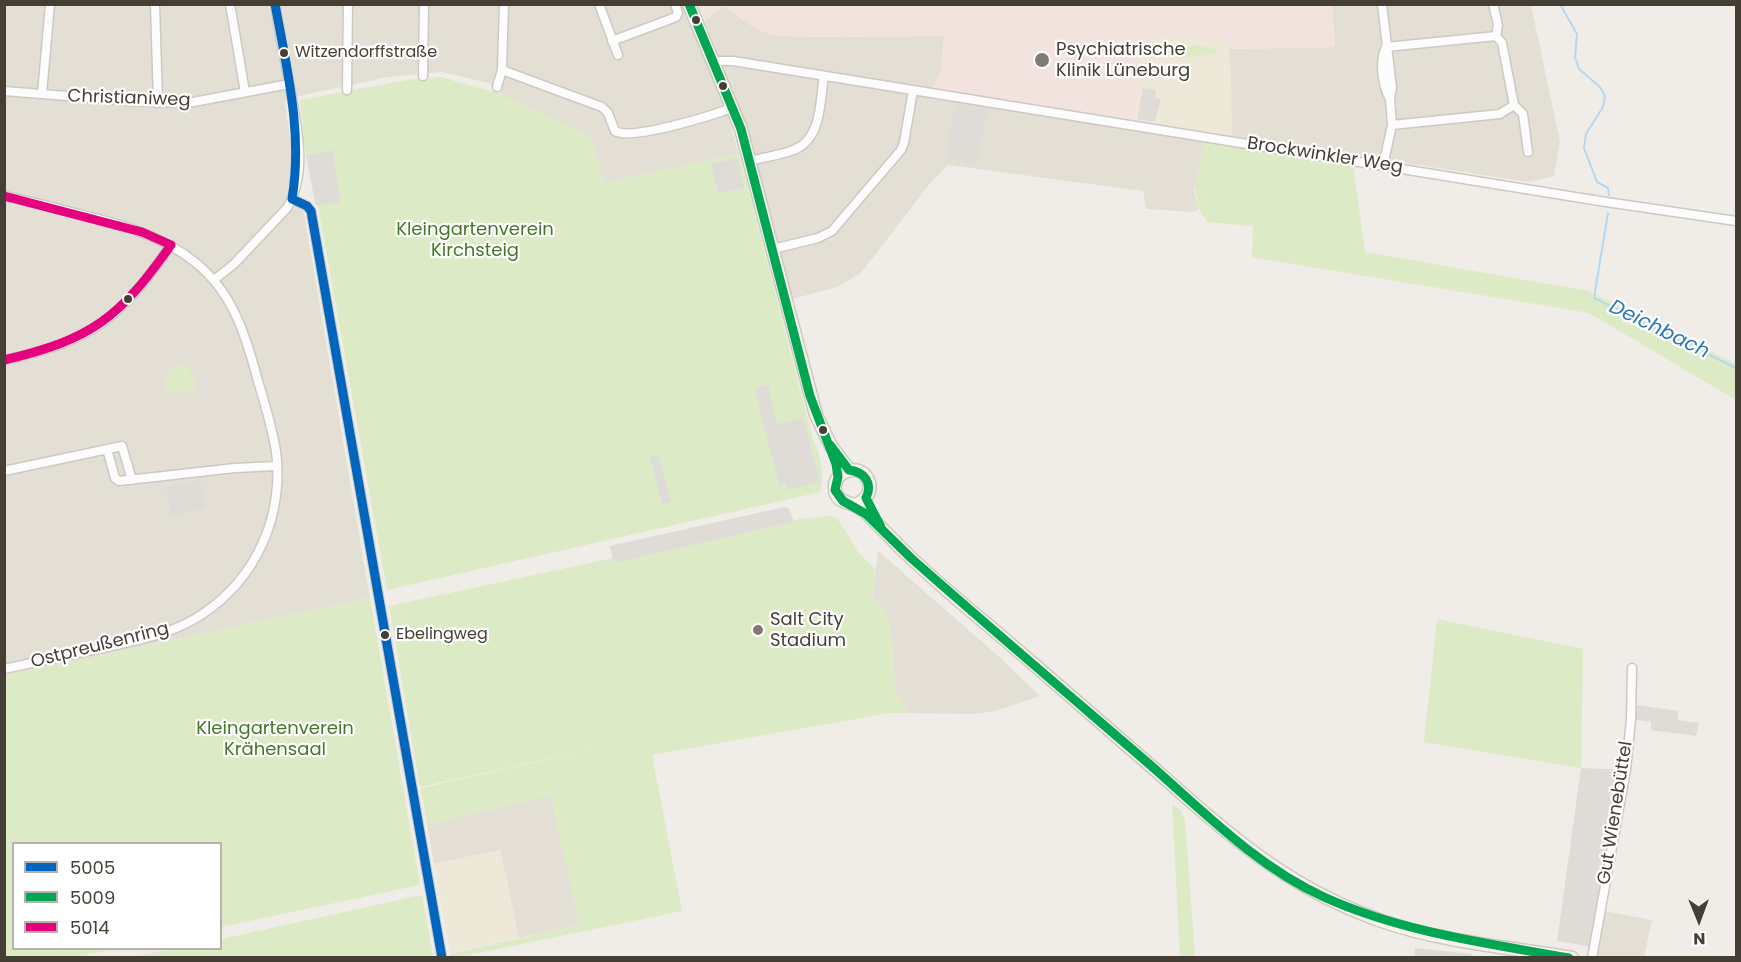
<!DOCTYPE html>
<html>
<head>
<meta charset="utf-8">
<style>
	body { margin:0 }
	#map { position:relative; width:1741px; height:962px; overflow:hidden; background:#f0ede8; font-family:Poppins,sans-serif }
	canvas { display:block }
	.frame { position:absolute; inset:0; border:6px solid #453e34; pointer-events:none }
	.legend { position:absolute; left:12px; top:842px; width:210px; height:108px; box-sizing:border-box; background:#fff; border:2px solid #b5b2ae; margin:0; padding:8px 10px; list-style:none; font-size:18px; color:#453e34 }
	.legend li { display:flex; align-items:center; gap:12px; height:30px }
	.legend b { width:30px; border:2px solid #b5b2ae }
	.north { position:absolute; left:1669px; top:890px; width:60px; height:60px; -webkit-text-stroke:4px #fff; paint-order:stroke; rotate:179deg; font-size:16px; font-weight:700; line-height:24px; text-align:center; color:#453e34 }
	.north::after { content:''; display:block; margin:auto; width:21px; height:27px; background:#453e34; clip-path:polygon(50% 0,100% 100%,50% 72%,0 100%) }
</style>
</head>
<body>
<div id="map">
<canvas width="1741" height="962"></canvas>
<div class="frame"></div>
<ul class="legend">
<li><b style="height:8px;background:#0065bd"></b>5005</li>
<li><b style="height:8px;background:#00a651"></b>5009</li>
<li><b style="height:8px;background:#e5007d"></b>5014</li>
</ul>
<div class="north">N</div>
</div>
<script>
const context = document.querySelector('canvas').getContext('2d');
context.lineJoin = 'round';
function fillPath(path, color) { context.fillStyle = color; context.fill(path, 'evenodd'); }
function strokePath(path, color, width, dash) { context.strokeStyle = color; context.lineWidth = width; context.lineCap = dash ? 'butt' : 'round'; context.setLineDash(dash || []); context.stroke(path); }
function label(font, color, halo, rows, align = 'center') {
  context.font = font + ' Poppins,sans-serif'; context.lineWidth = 4.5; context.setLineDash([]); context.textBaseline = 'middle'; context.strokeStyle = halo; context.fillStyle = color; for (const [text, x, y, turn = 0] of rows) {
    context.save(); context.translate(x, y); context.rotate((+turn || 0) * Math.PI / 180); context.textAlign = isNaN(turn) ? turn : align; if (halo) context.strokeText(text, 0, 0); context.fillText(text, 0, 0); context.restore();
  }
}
fillPath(new Path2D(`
	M4 5H681L724 104 739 154 605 183 489 83 441 72 388 77 285 99 292 157 290 179 304 214 370 598 5 676Z
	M1332 5H1531L1560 142 1554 176 1528 182 1232 136 1228 49 1335 47Z
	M724 6 744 21 798 37 944 36 941 70 933 89 932 99 1205 141 1194 192 1199 210 1193 212 1146 209 1143 191 948 165 928 186 861 273 837 287 789 300 740 109 705 20Z
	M878 551 996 654 1040 696 996 711 973 714 909 713 895 694 893 646 887 614 872 598Z
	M551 795 580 925 519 938 500 850 434 864 427 824Z
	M1604 911 1652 920 1644 957H1611L1596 955Z`), '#e4dfd5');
fillPath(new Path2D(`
	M1158 36 1223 38 1228 49 1231 71 1232 136 1136 120 1142 48Z
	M500 850 519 938 450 953 434 864Z`), '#eee8d9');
fillPath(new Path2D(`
	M698 5H1332L1335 47 1228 49 1223 38 1158 36 1142 48 1136 120 933 89 941 70 944 36 798 37 774 35 757 30 724 6 705 20Z`), '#f2e3df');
fillPath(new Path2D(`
	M1166 44 1177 45 1183 49C1193 43 1207 44 1217 51L1215 54C1200 54 1174 65 1163 50L1156 53 1153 49 1158 45Z
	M440 77 498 93 590 136 605 183 739 154 813 439C821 455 825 476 820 492L387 590 318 206 340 202 332 151 306 155 300 100 407 80Z
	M1205 141 1353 164 1365 252 1589 291 1736 364V400L1589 313 1252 257 1253 226 1207 222C1187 193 1198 173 1205 141Z
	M184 364 196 381 194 390 186 393 166 391C162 377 170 366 184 364Z
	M827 516 837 518 858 552 875 569 872 598 887 614 893 646 895 694 909 713H890L652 755 682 911 459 957H450V954L579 925 551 795 427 824 421 788 647 737 420 787 389 606 613 558 614 563 794 522V520Z
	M370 598 420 885 221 927 220 844H14V948L117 949 74 957H5V676Z
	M1437 619 1583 649 1581 768 1424 742Z
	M1172 804 1181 811 1185 820 1195 957H1180Z
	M422 895 433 957H132L174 949 220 948 221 939Z`), '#dceac6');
fillPath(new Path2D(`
	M1143 88 1156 90 1155 98 1161 99 1155 122 1137 119Z
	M955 103 987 108 977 164 946 159Z
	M332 150 341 202 318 206 315 203 306 155Z
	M737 158 744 188 718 193 711 164Z
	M768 385 777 424 803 418 820 481 787 490 786 483 779 484 754 388Z
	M659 455 671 502 662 504 650 457Z
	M200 480 206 508 171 516 166 486Z
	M784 507 789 508 794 522 614 563 610 546Z
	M1631 704 1678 711V720L1699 723 1696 736 1651 730V722L1631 719Z
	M1581 768 1626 770 1593 947 1557 941Z
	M1415 948 1472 954 1471 957H1414Z`), '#dfdcd8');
strokePath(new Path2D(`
	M1560 4 1577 34 1575 57 1579 69 1600 87 1605 96 1603 107 1586 134 1584 148 1597 182 1608 188 1609 195
	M1608 213 1594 298 1736 368`), '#b7d8ef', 2);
const street = new Path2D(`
	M155 4 158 103
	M230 4 245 92
	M599 4 618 55
	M1382 4 1392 88 1390 99 1392 125 1383 166
	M1493 4 1498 25 1496 36
	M612 41 676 17 678 13 675 4
	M1386 47 1496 36 1502 43 1514 105 1500 114 1392 125
	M1386 47C1379 62 1382 85 1390 99
	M714 61H733L1606 202 1736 221
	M502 70 602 107 608 113 615 131C631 141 714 115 734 107
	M423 76 424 4
	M497 87 502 70 504 4
	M347 90 348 4
	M4 91 129 101 188 103 289 84
	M42 94 50 4
	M1514 105 1523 114 1528 152
	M750 161C765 157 782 155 796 149 822 137 820 100 824 76
	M4 196C28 201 52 207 75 213 118 224 161 234 196 263 233 293 246 336 258 381 265 404 272 427 276 451 284 517 256 579 201 615 171 635 133 641 98 649 67 655 36 662 4 669
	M292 199 307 206 311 211 442 958
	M773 249 818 238 832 231 901 150 904 143 913 90
	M214 280 234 264 287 208C309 171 296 122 289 82 284 56 279 30 275 4
	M4 360C93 341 120 319 171 245
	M107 449 115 478 119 481 235 468 277 466
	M4 471 122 446 132 480
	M1592 958 1626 770 1631 719 1632 668`);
const secondary = new Path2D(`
	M689 4 741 129 816 415 831 446 849 470
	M855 505C866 501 874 490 867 478 859 464 836 470 835 486 834 503 848 501 858 507 865 511 871 517 876 523 887 533 896 544 907 554 946 592 989 625 1030 661 1073 698 1116 736 1160 774 1230 836 1288 888 1379 920 1440 942 1508 947 1572 958`);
strokePath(street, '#ccc9c4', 11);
strokePath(secondary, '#cfcabe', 15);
strokePath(street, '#fdfcfc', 8);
strokePath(secondary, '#f6f4ed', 12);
strokePath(new Path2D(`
	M275 4C287 70 303 132 292 199
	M292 199 307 206 311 211 442 958`), '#0065bd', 9);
strokePath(new Path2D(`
	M689 4 741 129 810 396 836 464 838 477 835 490 843 501 866 514 911 558C989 627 1069 695 1148 763 1203 811 1256 866 1324 897 1401 932 1486 943 1569 958
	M830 445 849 470C865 472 873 483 866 498L881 527`), '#00a651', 9);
strokePath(new Path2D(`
	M4 196 142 232 171 245
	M4 360C93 339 119 318 171 245`), '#e5007d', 9);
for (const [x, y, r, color] of [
	[696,20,5,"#453e34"],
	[284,53,5,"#453e34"],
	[1042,60,8,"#817b73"],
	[723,86,5,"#453e34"],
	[128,299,5,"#453e34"],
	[823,430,5,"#453e34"],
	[758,630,6,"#817b73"],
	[385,635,5,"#453e34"]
]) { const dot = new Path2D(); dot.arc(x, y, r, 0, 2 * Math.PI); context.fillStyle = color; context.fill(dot); strokePath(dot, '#fff', 2); }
label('16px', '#453e34', '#fff', [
	["Witzendorffstraße",295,53],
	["Ebelingweg",396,635]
], 'left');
label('18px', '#453e34', '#fff', [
	["Psychiatrische",1056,50],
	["Klinik Lüneburg",1056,71],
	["Salt City",770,620],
	["Stadium",770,641]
], 'left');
label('18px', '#453e34', '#fff', [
	["Christianiweg",129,99,2],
	["Brockwinkler Weg",1325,156,9],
	["Ostpreußenring",100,646,-14],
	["Gut Wienebüttel",1616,813,-81]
]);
label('18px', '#447826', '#fff', [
	["Kleingartenverein",475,230],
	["Kirchsteig",475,251],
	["Kleingartenverein",275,729],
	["Krähensaal",275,750]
]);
label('italic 20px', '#2b78b3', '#fff', [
	["Deichbach",1659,330,26]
]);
</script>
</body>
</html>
